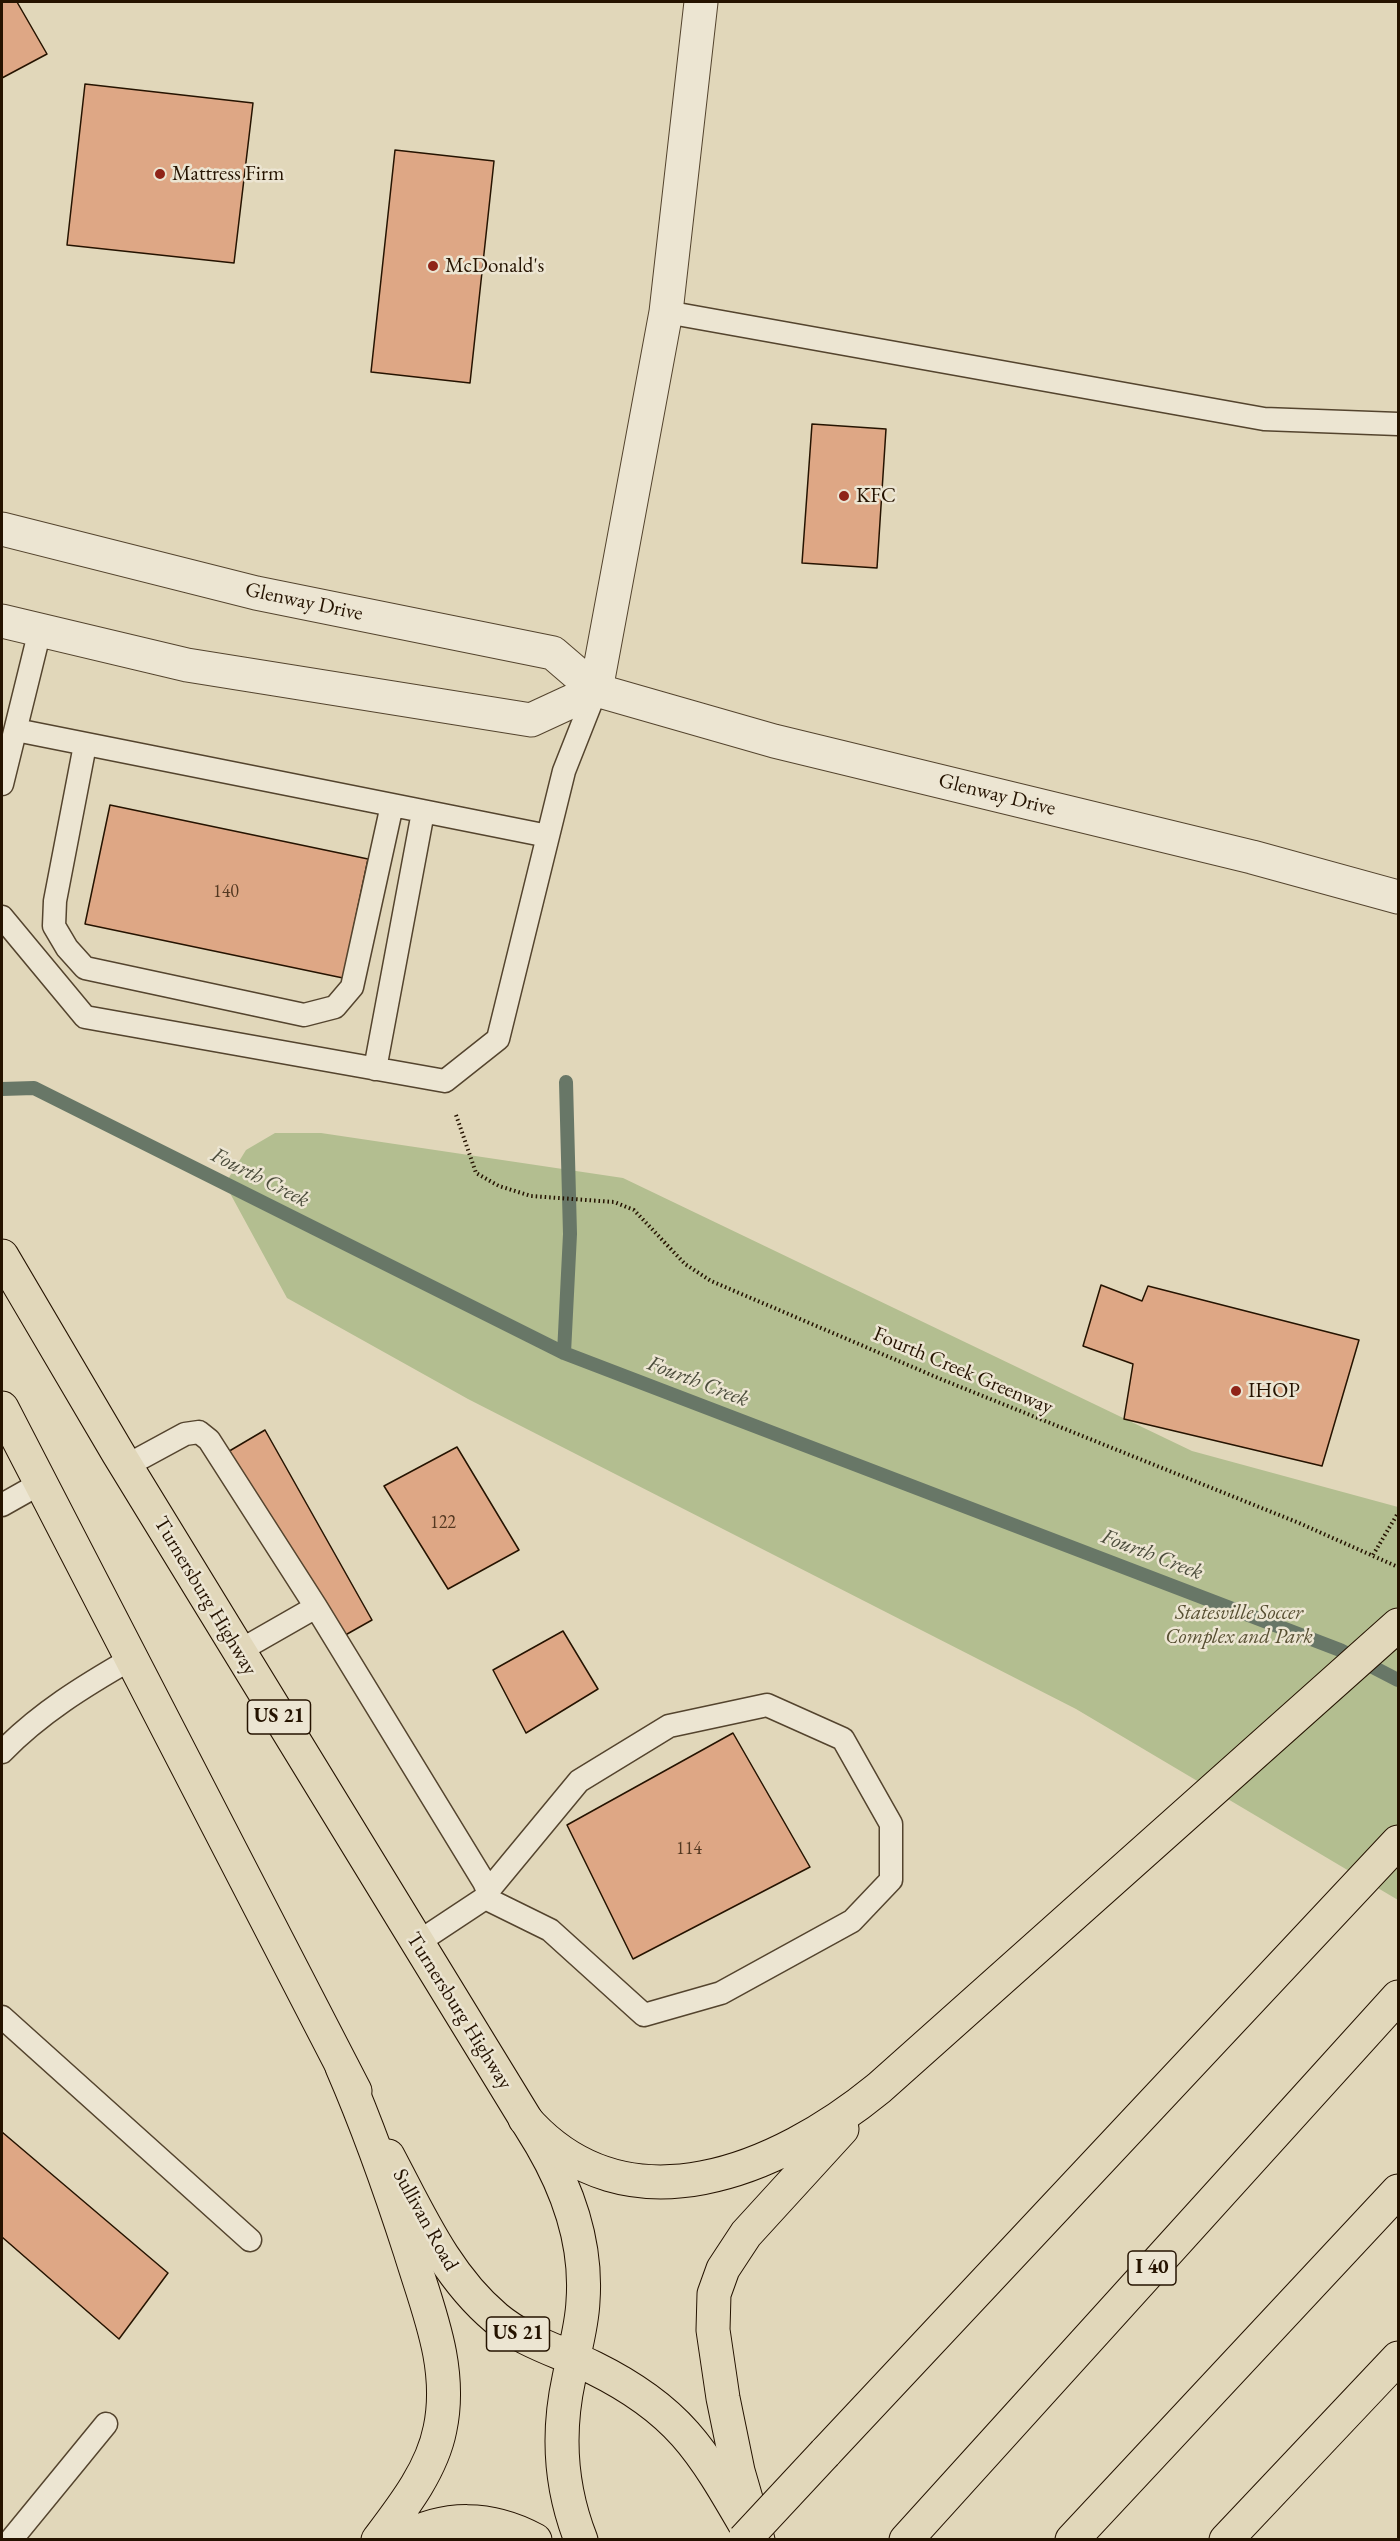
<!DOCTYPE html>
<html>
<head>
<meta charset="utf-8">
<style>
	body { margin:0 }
	#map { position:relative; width:1400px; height:2541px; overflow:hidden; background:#e1d7ba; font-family:"EB Garamond",serif }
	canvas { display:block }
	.frame { position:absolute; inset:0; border:3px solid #251300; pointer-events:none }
</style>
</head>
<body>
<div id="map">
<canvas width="1400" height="2541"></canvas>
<div class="frame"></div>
</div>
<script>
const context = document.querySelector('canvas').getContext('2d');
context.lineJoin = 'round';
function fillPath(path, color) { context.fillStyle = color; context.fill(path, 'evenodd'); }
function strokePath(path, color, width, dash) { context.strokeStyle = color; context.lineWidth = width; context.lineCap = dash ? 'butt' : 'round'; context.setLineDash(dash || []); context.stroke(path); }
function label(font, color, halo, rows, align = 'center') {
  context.font = font + ' "EB Garamond",serif'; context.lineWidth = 5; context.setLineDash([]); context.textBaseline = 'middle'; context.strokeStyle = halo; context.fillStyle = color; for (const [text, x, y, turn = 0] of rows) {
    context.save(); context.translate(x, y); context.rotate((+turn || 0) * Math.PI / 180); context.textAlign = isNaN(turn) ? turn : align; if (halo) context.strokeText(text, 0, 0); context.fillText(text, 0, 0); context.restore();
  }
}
fillPath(new Path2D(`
	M275 1133H321L623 1178 1192 1451 1398 1507V1900L1076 1709 468 1399 287 1298 225 1184 246 1150Z`), '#b3be90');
strokePath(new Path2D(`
	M2 1089 34 1088 564 1353 1340 1650 1398 1680
	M564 1353 570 1234 566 1082`), '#687767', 14);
const building = new Path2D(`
	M2 2H17L47 54 2 78Z
	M85 84 253 103 234 263 67 245Z
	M395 150 494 161 470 383 371 372Z
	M812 424 886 429 877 568 802 563Z
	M110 805 368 859 343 978 85 924Z
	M1101 1285 1142 1301 1148 1286 1359 1340 1322 1466 1124 1419 1133 1364 1083 1346Z
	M265 1430 372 1620 333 1642 226 1453Z
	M457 1447 519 1550 448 1589 384 1486Z
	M563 1631 598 1689 526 1733 493 1670Z
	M733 1733 810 1867 633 1959 567 1825Z
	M2 2132 168 2273 119 2339 2 2237Z`);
fillPath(building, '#dea785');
strokePath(building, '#251300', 1.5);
const service = new Path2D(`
	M666 312 1264 419 1398 424
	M16 730 548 836
	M85 745 55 901 54 926 67 948 85 968 304 1015 335 1007 352 987 392 805
	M2 784 40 630
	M2 917 85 1017 445 1081 498 1039 564 771 596 690
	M375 1069 423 812
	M126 1466 185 1434 199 1432 209 1440 316 1607 484 1882 488 1891 485 1898 417 1943
	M2 1505 41 1483
	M239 1651 316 1607
	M2 1752C40 1713 84 1686 131 1659
	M485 1898 550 1930 644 2015 721 1993 852 1921 891 1880V1824L843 1739 767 1705 669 1726 579 1781 488 1891
	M2 2017 250 2240
	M11 2540 106 2424`);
const minor = new Path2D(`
	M2 529 256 593 553 653 596 690 774 741 1252 857 1398 897
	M2 621 187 665 531 720 596 690
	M596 690 666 312 701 2`);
const primary = new Path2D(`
	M2 1256 118 1453 541 2144C569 2192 587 2246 583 2301 582 2327 574 2352 569 2378 557 2433 560 2487 581 2540
	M2 1408 355 2091
	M388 2156C419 2214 445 2275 496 2318 526 2343 560 2351 594 2368 681 2411 703 2452 750 2533`);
const motorway = new Path2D(`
	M342 2067C368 2127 390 2189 410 2251 428 2310 453 2367 440 2429 432 2470 403 2507 378 2540
	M525 2119C627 2235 779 2170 879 2088L1398 1625
	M825 2453 1398 1842
	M401 2540C444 2515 491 2516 535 2540
	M758 2540 738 2471 723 2398 713 2330 714 2294 723 2269 746 2234 842 2129
	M906 2540 1398 1997
	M1072 2540 1398 2191
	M1226 2540 1398 2358`);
strokePath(service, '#54442e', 25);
strokePath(minor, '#54442e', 35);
strokePath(primary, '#251300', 35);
strokePath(motorway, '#251300', 35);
strokePath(new Path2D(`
	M456 1115 476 1173 499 1186 531 1196 614 1202 634 1210 685 1264 711 1281 943 1380 1299 1523 1398 1567
	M1373 1555 1398 1513`), '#251300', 4, [1.5, 3]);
strokePath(service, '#ece5d2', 22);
strokePath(minor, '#ece5d2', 33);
strokePath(primary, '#e1d7ba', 33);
strokePath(motorway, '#e1d7ba', 33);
const motorwayBridge = new Path2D(`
	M744 2540 825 2453`);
strokePath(motorwayBridge, '#251300', 35, []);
strokePath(motorwayBridge, '#e1d7ba', 33);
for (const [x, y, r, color] of [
	[160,174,6,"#8f2418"],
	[433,266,6,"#8f2418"],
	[844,496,6,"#8f2418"],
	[1236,1391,6,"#8f2418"]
]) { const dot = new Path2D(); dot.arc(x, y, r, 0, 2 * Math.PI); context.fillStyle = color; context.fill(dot); strokePath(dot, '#ece5d2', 2); }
label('18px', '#533821', null, [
	["140",226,892],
	["122",443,1523],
	["114",689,1849]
]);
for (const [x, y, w] of [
	[279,1717,63],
	[1152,2268,48],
	[518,2334,63]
]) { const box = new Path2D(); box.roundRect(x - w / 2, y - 17, w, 34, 4.5); context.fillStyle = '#ece5d2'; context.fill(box); strokePath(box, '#251300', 1.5); }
label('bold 20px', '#251300', null, [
	["US 21",279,1717],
	["I 40",1152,2268],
	["US 21",518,2334]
]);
label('21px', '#251300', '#ece5d2', [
	["Mattress Firm",172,174],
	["McDonald's",445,266],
	["KFC",856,496],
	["IHOP",1248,1391]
], 'left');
label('21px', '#251300', '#ece5d2', [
	["Glenway Drive",304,602,12],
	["Glenway Drive",997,795,14],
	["Fourth Creek Greenway",963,1371,23],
	["Turnersburg Highway",205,1596,59],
	["Turnersburg Highway",459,2011,58],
	["Sullivan Road",425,2220,61]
]);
label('italic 21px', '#574f32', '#ece5d2', [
	["Statesville Soccer",1239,1613],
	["Complex and Park",1239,1637]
]);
label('italic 22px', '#4c4d3c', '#ece5d2', [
	["Fourth Creek",260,1178,27],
	["Fourth Creek",698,1382,21],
	["Fourth Creek",1152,1555,21]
]);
</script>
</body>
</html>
